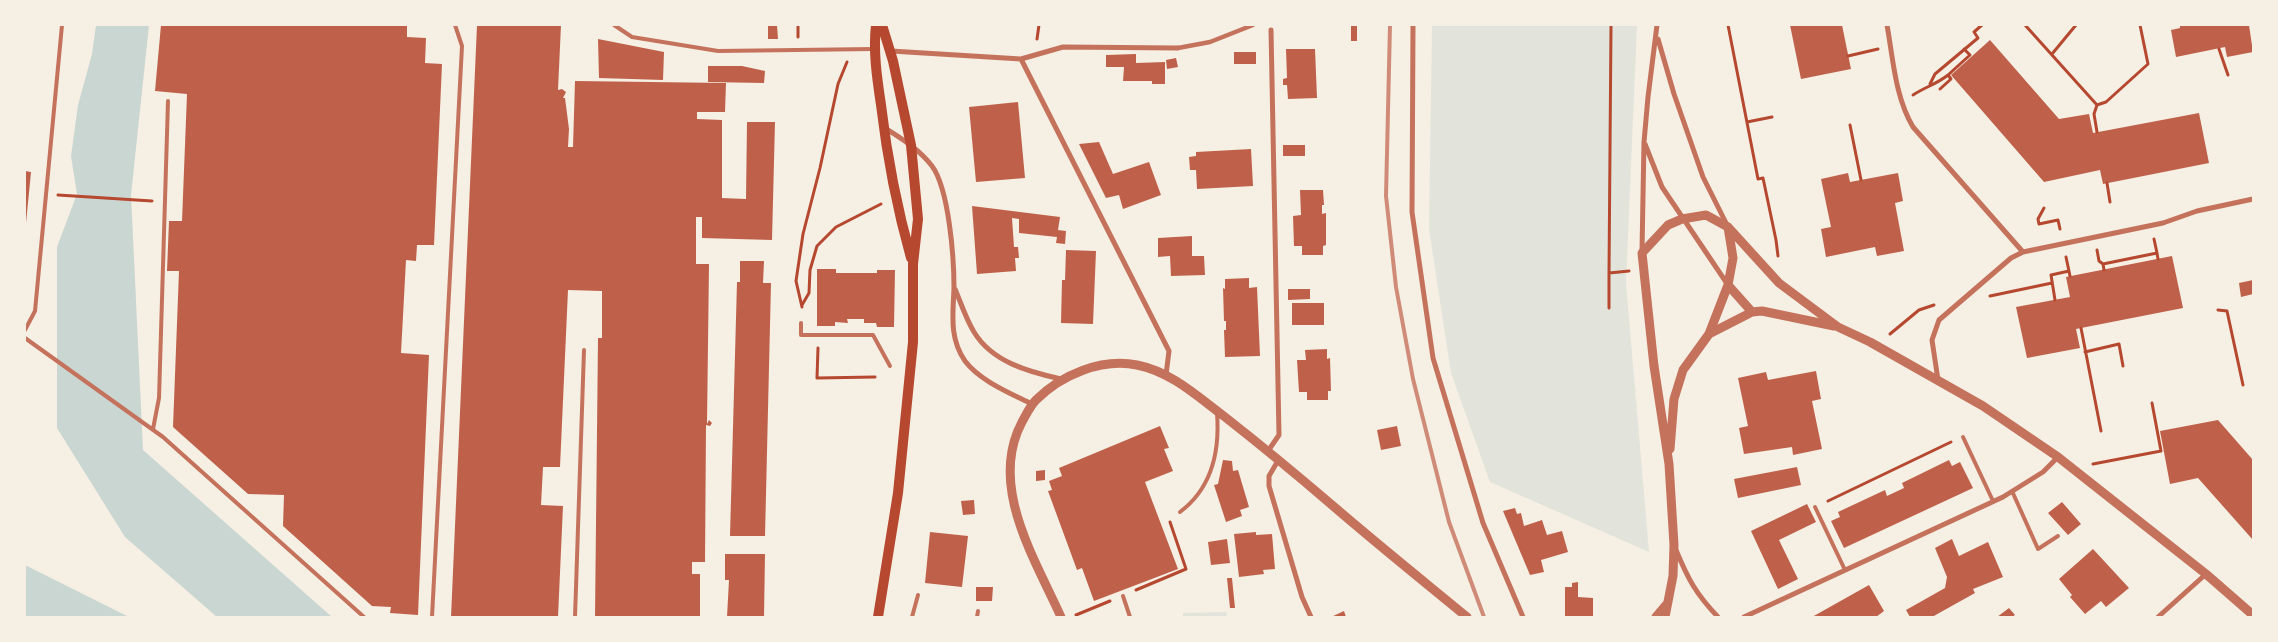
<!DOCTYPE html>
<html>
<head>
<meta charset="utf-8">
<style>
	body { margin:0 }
	#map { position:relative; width:2278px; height:642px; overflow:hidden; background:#f6efe4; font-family:"PT Sans Narrow",sans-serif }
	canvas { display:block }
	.frame { position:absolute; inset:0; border:26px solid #f6efe4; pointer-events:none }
</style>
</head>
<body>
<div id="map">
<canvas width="2278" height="642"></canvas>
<div class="frame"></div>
</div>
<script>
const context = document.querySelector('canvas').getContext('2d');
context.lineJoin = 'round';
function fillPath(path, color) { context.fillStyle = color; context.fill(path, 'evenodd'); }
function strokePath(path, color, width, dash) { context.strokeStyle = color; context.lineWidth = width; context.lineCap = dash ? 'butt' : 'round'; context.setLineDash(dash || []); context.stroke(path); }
fillPath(new Path2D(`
	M1432 25H1637L1626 283 1649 552 1490 482 1451 373 1429 229Z
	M1227 612 1226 617H1183V613Z`), '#e2e4dc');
fillPath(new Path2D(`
	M96 25H149L131 195 143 450 332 617H217L125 537 57 428V247L77 194 71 156 78 105 92 54Z
	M25 565 129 617H25Z`), '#c9d6d2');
fillPath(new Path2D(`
	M161 25H407V37L426 38 425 63 442 64 434 245H417L416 261 406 260 401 353 429 355 418 615 390 613 391 607 372 606 283 526 284 495 248 494 173 427 179 271H167L169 221H182L187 94 155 91Z
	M477 25H561L558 90 562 89 566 92 563 98H565L569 129 568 147H573L575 81 726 83 725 112H697V119L722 120V198L746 199 747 122H775L772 240 702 238V217H696V264H709L707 424 709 420 712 423 710 426 706 425 705 562H692V574H700V617H595L598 338H602V291L568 290 560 467H543L541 505 563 506 558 617H451Z
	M768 25H777L778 39H768Z
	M1351 25H1357V41H1351Z
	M1790 25H1842L1851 69 1801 79Z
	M2180 25H2249L2253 52 2227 57 2225 47 2176 57 2171 30 2180 28Z
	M598 39 664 52 663 80 599 78Z
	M1990 40 2059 119 2089 114 2093 133 2199 113 2209 163 2103 184 2100 170 2044 182 1951 75Z
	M1286 49H1315L1317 98 1288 99 1287 85H1283V79L1287 78Z
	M1234 52H1256V64H1234Z
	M1136 54V63L1165 62V84H1152V81H1123L1124 67H1106V55Z
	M1176 58 1178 67 1167 69 1166 60Z
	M708 66H742L765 71 764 83 708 82Z
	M1018 102 1025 178 976 182 969 107Z
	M1099 142 1113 174 1149 162 1161 195 1123 209 1119 195 1106 198 1079 144Z
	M1283 145H1305V156H1283Z
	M1251 149 1253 186 1197 189 1196 170H1190L1189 157 1196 156V152Z
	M25 171 31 172 26 223H25Z
	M1848 173 1850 182 1898 173 1903 201 1895 203 1904 251 1877 256 1875 247 1826 257 1821 229 1831 227 1821 179Z
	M1300 190H1323L1324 205H1322V214L1326 213V245L1323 246V255H1302V246H1294L1293 216 1301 215Z
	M972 206 1060 217 1058 230 1066 231 1065 244 1056 243 1057 237 1019 233V219L1012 218 1014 247H1018L1019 258H1015L1016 271 977 274Z
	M1192 236V256H1204L1205 275 1171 276 1170 256 1158 257V238Z
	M1066 250 1096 251 1093 324 1061 323 1062 280H1065Z
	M2172 256 2183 308 2076 329 2080 348 2027 358 2016 307 2070 297 2066 277Z
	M740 261H764L763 283H771L765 536H730L737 282H740Z
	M817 269H836V273H877V270H895L894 327H877L876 323H864V319H847L848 323 835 322V326H817Z
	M1249 278V288L1257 287 1260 356 1225 357 1224 330H1226V321H1224L1223 288 1225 289V279Z
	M2253 280V294L2241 297 2239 283Z
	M1288 289H1310V299L1288 300Z
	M1292 303H1324V325H1292Z
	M1327 349V359L1330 358 1331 391H1328V400H1307V392H1299L1297 360H1306L1305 350Z
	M1816 371 1821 399 1812 401 1822 449 1793 455 1792 447 1744 454 1739 428 1748 426 1738 378 1766 372 1768 380Z
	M2218 420 2253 460V540L2198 478 2170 484 2160 431Z
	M1160 426 1169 448 1164 449 1173 471 1145 482 1178 569 1094 601 1082 568 1077 570 1048 491 1052 490 1049 481 1062 476 1059 468Z
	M1397 426 1401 446 1381 450 1377 430Z
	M1223 460 1232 461 1233 471 1238 470 1249 507 1240 510 1242 516 1226 522 1214 485 1218 484Z
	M1949 460 1952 466 1960 462 1973 488 1844 548 1831 521 1840 517 1838 512 1885 490 1887 496 1904 488 1902 483Z
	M1797 467 1801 485 1738 498 1734 479Z
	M1045 470V480L1036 481V471Z
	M974 500 975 514 963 515 961 501Z
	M2062 502 2081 524 2068 535 2048 513Z
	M1807 504 1816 522 1779 540 1798 579 1778 589 1751 531Z
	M1515 508 1517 514 1521 513 1524 526 1542 520 1547 535 1562 531 1568 552 1541 560 1544 572 1530 575 1503 511Z
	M930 532 968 536 962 587 925 583Z
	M1256 532V535L1272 534 1275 569 1263 570 1264 574 1239 577 1234 534Z
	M1227 539 1230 563 1211 565 1208 542Z
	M1952 539 1959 556 1988 542 2003 577 1973 589 1975 593 1932 617H1910L1906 610 1945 588 1947 577 1935 548Z
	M2093 549 2129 588 2106 607 2101 601 2085 614 2070 597 2072 595 2059 579Z
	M725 554H765L764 617H727L729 580H725Z
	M1227 578H1232L1235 608H1230Z
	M1578 582V597L1593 598V617L1565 616V587H1572V583Z
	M1869 585 1884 611 1876 617H1812Z
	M976 587H993L992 601H976Z
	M2009 608 2015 615 2012 617H1997Z
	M1344 611 1346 617H1331Z`), '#bf614a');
strokePath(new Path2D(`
	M798 25V37
	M1611 25 1609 273 1629 271
	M1728 25 1758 179 1763 178 1776 240 1778 256
	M2025 25 2097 105 2094 114 2097 132
	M1037 39 1039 25
	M2219 49 2228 75
	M2052 54 2076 25
	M1848 56 1878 49
	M1930 84 1935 74 1978 38 1974 32 1982 25
	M1940 89 1951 79 1948 75 1970 55 1964 49
	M1913 95C1925 87 1937 84 1948 75
	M2097 105 2106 102 2148 64 2140 25
	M1747 122 1772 117
	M1850 125 1861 180
	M2107 183 2110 202
	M58 195 152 201
	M2044 208 2038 219 2039 224 2058 220 2060 229
	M2154 239 2157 253
	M2097 250 2099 261 2103 264
	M2066 257 2070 276
	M2104 270 2103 264 2157 253 2158 259
	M1609 273V308
	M1990 296 2052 283
	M2055 300 2051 275 2069 271
	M802 305 809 293 810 270 817 246 836 227 881 204
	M802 307 796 281 803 234 820 168 838 84 847 62
	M2218 310 2227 311 2243 385
	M2081 328 2101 431
	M1890 334 1919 310 1934 305
	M818 348 817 378 875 377
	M2085 352 2119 344 2123 366
	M2093 464 2161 451 2152 403
	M1828 501 1951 442
	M1136 590 1186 569 1170 522
	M1076 615 1110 601`), '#b5482f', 3);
strokePath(new Path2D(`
	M614 25 632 37 718 51 874 49
	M801 323V335H873L890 366
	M25 330 35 311 62 25
	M25 338 163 437 364 617
	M153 429 159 398 168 101
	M1963 437 1993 501
	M2012 491 2038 549 2058 536
	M1815 507 1845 570
	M1180 512C1212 488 1220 452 1217 413
	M1123 596 1130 617
	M432 617 462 46 455 25
	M575 617 584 350
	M912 617 918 595
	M977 617 978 611`), '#c5725c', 4);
strokePath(new Path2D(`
	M1178 48 1210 42 1253 25`), '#c5725c', 4.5);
strokePath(new Path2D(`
	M1413 25 1412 212 1433 358 1483 523 1523 617
	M1887 25C1893 58 1895 97 1913 127L2023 252
	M1658 39 1674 94 1703 177 1727 225
	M891 51 1021 59 1169 351 1166 375
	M1021 59 1063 47 1178 48
	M885 128C902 139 919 149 932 166 949 189 954 258 954 288 953 314 949 338 965 361 980 381 1010 393 1032 404
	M1645 144 1662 187 1728 285
	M1642 251 1644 142 1648 97 1657 25
	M955 289C961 303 966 319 974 332 992 362 1029 372 1061 379
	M1938 380 1932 340 1939 320 2011 258 2023 252 2163 223 2197 211 2253 199
	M1268 451 1279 435 1271 30
	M1279 459 1269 476V486L1302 597 1311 617
	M1676 550C1688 579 1696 594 1718 617
	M1744 617 2003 497 2043 472 2058 457
	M2158 617 2206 574`), '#c5725c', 5);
strokePath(new Path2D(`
	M1728 285 1752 312
	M1709 334 1728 285 1733 258 1728 227
	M1670 449 1674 399 1683 370 1709 334 1752 312 1762 311 1834 326
	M1061 617C1035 559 988 486 1022 422 1026 415 1030 406 1036 400 1061 375 1101 358 1137 365 1172 372 1198 397 1225 417 1262 446 1297 475 1332 505 1376 543 1422 580 1467 617
	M1656 617 1667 604
	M1665 617 1673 576 1674 545 1669 464 1654 366 1642 253 1668 225 1682 219 1706 215 1728 227 1779 283 1838 327 1870 342 1983 406 2058 457 2206 574 2253 615`), '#c5725c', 9);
strokePath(new Path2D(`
	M876 25C873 52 877 78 881 105 887 156 897 208 911 258
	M878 617 898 493 913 342V264L918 219 911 145 893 61 882 25`), '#b5482f', 10);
strokePath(new Path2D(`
	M1390 25 1386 196 1396 287 1413 379 1449 522 1484 617`), '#cf8b77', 4);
</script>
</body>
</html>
